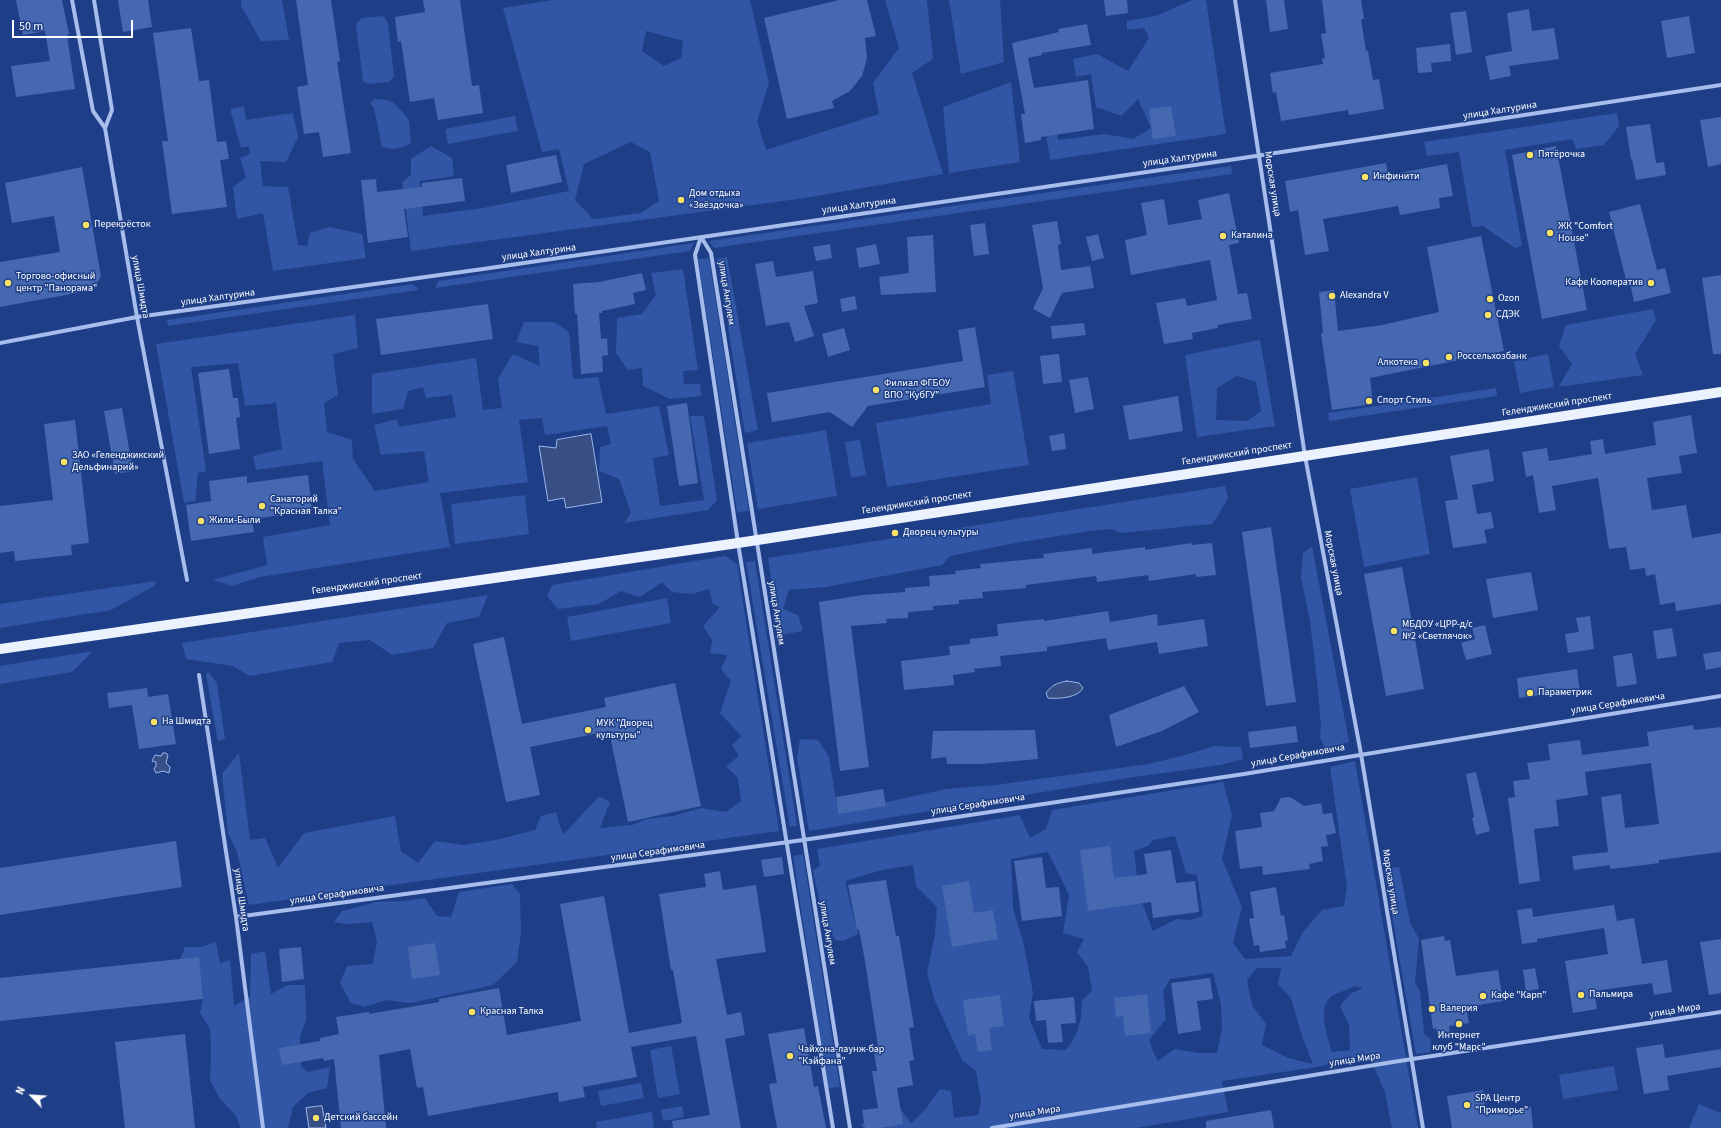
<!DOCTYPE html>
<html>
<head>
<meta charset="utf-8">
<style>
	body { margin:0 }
	#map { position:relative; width:1721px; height:1128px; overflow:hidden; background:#1e3f87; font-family:"Source Sans 3",sans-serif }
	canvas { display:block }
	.north { position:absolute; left:12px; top:1076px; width:40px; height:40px; -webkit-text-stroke:3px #1e3f87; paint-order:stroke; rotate:295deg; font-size:11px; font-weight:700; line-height:16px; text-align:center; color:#fff }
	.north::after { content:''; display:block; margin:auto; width:14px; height:18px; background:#fff; clip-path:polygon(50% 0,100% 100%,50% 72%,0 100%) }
	.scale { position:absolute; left:12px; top:20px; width:121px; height:18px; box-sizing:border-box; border:2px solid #fff; border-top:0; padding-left:5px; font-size:12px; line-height:14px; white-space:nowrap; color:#fff; -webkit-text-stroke:3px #1e3f87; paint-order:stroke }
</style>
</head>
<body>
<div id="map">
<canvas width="1721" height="1128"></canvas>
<div class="north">N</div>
<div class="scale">50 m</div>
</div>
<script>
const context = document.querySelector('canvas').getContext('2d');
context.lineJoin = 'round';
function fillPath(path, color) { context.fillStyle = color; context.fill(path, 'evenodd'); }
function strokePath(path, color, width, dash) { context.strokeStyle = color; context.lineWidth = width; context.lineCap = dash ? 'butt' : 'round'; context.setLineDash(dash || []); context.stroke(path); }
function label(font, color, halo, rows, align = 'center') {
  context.font = font + ' "Source Sans 3",sans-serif'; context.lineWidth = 3; context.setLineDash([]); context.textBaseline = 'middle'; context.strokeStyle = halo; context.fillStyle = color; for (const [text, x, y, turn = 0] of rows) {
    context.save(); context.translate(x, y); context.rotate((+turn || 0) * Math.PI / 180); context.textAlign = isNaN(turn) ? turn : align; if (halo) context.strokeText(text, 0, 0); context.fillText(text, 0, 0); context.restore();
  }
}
fillPath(new Path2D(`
	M241 0H282L289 40 261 41 241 6Z
	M553 0H750L769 83 757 121 766 150 879 114 873 83 899 48 885 0H927L933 59 912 73 943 174 805 198 411 251 402 182 411 175V159L431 146 452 158 454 176 420 181 423 216 483 208 569 191 559 149 542 152 503 8ZM646 31 683 41 681 58 664 66 642 51ZM631 142 650 152 659 201 641 213 593 219 575 200 584 164Z
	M949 0H1000L1004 62 961 74Z
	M1192 0H1206L1226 134 1050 160 1043 114 1054 112 1058 140 1105 134 1133 139 1151 128 1138 99 1121 116 1096 107 1091 74 1076 77 1073 59 1097 54 1128 71 1149 38 1144 28 1127 30V21L1156 16Z
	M384 16 388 23 394 76 389 82 368 84 363 81 356 25 361 18Z
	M1011 82 1020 162 949 173 943 107Z
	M374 99 387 100 394 103 406 116 409 121 411 143C402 149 392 150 382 147L374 108 370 104Z
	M244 106 246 120 293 113 298 137 286 162 260 161 263 186 288 187 298 245 307 246 310 233 329 227 362 234 366 258 273 271 263 213 237 219 233 187 246 177 240 158 250 154 249 146 241 148 230 109Z
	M1617 113 1619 126 1604 145 1576 149 1572 139 1505 150 1522 246 1515 248 1483 226 1472 227 1459 152 1427 156 1424 142Z
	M515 116 518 131 448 144 445 129Z
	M1231 166 1232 174 714 248 709 241Z
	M694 243 690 251 435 288 438 281Z
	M727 257 758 430 745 433 717 259Z
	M709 258 749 511 737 512 698 259Z
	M683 269 698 370 683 371 684 384H700L701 396 670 399 643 386 642 368 628 370 616 353 617 318 642 314 656 295 651 273Z
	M413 284 419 290 168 326 167 320Z
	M1653 309 1656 320 1635 354 1643 375 1565 386H1559L1572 364 1559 346 1566 325Z
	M355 315 358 348 333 354 338 395 324 403 327 432 352 440 353 459 375 491 429 482 424 451 381 455 374 425 397 419 399 427 456 417 452 395 426 398 423 387 408 391 403 409 372 414V374L476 358 483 410 502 408 498 379 513 354 540 366 538 346 516 342 524 322H554L569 332 573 379 598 377 606 414 659 406 669 455 653 458 660 506 704 500 690 416H704L717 500 708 510 624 523 631 513 619 479 599 471 600 447 611 444 607 426 545 435 542 418 519 420 528 482 440 493 450 547 260 577 232 586 213 580 267 565 263 537 330 525 322 461 256 470 253 456 282 449 276 403 245 406 238 363 191 367 206 471 198 473 195 501 184 503 156 344Z
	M1260 340 1275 426 1197 437 1185 355ZM1237 376 1256 382 1261 411 1247 421 1216 420 1217 388Z
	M1548 354 1554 387 1520 393 1514 361Z
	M1013 371 1029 465 887 487 876 423 991 404 987 375Z
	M1496 388 1497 396 1329 421 1328 413Z
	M826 430 837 496 758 509 747 443Z
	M860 440 866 475 851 478 845 442Z
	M1417 477 1430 554 1364 567 1350 489Z
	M1225 486 1228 498 1216 519 1212 524 1121 533 1112 529 1089 531 1010 544 950 556 942 565 826 587 789 590 783 609 798 615 803 631 780 635 768 558Z
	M525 495 529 534 455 544 451 504Z
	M1312 546 1349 742 1325 748 1320 738 1321 727 1318 690 1310 621 1301 578 1303 553Z
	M725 556 737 564 779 831 249 905 237 852 228 833 222 774 239 753 250 840 265 838 278 868 304 833 395 816 401 851 418 863 435 841 463 845 496 840 535 830 541 816 556 812 563 835 599 796 610 802 600 828 632 825 647 819 673 816 701 808 726 812 741 801 738 778 726 766 739 756 732 745 741 736 720 713 731 681 721 669 727 655 710 653 712 640 703 626 720 607 713 604 709 589 692 594 672 592 662 582 640 597 621 591 599 604 558 609 547 596 552 585Z
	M755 561 797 826 790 827 746 562Z
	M156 581 154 586 111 610 0 628V604Z
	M488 595 479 617 447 623 433 648 392 655 370 640 339 643 332 662 250 676 233 666 186 659 182 643Z
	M667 598 671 623 571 641 567 617Z
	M93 651 72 672 0 684V666Z
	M208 672 217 683 225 739 218 741 206 675Z
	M800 739 818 740 829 757 838 813 946 789 995 785 1149 764 1189 754 1213 746 1241 747 1243 759 1221 765 1127 778 809 831 797 757Z
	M1355 761 1418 1128H1392L1385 1092 1368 1054 1317 1067 1222 1081 1228 1112 1136 1128H863L861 1125 879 1109 899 1107 911 1123 924 1111 940 1089 951 1091 954 1118 978 1115 981 1102 976 1071 962 1060 935 1001 927 973 935 934 937 907 916 886 913 865 882 870 845 881 858 934 843 941 835 940 822 913 813 870 820 866 817 849 1020 815 1030 838 1046 829 1052 810 1223 782 1232 815 1222 859 1242 907 1233 943 1245 959 1291 956 1303 932 1322 910 1344 906 1347 887 1330 767ZM1175 836 1186 873 1197 875 1203 916 1191 920 1177 919 1153 931 1139 895 1134 851 1148 846 1153 840ZM1048 852 1069 895 1063 933 1084 939 1077 952 1088 967 1092 991 1082 1000C1081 1023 1080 1032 1066 1050L1042 1049 1029 1018 1033 993 1024 945 1013 908 1011 859ZM1257 968H1281L1278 984 1291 998 1301 1033 1313 1064 1288 1058 1262 1045 1266 1024 1252 1005 1247 980ZM1213 973 1221 1004 1222 1029 1217 1053H1199L1175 1049 1158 1061 1153 1051 1149 1040 1166 1019 1163 991 1170 979ZM1355 986 1363 988 1350 994 1340 1006 1349 1025 1350 1050 1332 1052C1328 1038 1316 1007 1332 996 1339 992 1348 989 1355 986Z
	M803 854 840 1087 828 1088 793 856Z
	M1399 867 1410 922 1419 939 1415 982 1420 992 1424 1034 1431 1039 1430 1052 1416 1054 1384 869Z
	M512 884 520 894 521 932 517 962 493 985 411 1003 385 1000 365 1007 351 1003 340 983 347 966 373 964 377 941 372 922 346 924 334 922 342 911 376 902 403 901 425 898 437 916 451 917 459 892Z
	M216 942 220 963 230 960 234 1006 250 997 251 954 265 951 271 994 288 985H305L306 1020 300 1036 301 1066 308 1072 330 1067 327 1088 308 1093 293 1107 288 1128H241L236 1116 220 1099 210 1080 211 1050 210 1029 200 1013 203 999 195 990 179 962 185 947H201Z
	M671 1046 680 1094 658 1098 650 1050Z
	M1614 1066 1618 1090 1563 1099 1559 1075Z
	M641 1083 644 1098 601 1106 598 1091Z
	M1699 1104 1721 1113V1128H1689Z
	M682 1106 684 1117 663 1121 661 1110Z
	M652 1112 654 1128H597L596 1122Z`), '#3156a5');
const water = new Path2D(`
	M591 434 602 502 566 508 564 498 548 501 539 446 556 448 557 440Z
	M1067 681 1079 683 1083 688C1078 698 1058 699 1048 698L1046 693C1052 685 1057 683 1067 681Z
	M163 753H166L168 755 166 763 170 767 169 773 163 771 156 773 154 769 156 766V762L152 761 155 755 161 756Z
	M322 1106 326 1128H309L306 1108Z`);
fillPath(water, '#374f85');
strokePath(water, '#9bb6ec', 1);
fillPath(new Path2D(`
	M16 0H62L69 34 67 35 75 89 16 97 11 66 50 61 45 31 23 35Z
	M118 0H148L152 27 123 32Z
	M296 0H331L340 61 337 62 351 153 323 157 319 132 304 134 297 87 308 85Z
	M423 0H460L472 86 479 85 483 113 438 120 434 98 410 102 401 41 398 42 395 17 425 12Z
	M839 0H867L876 36 865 38 867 58 862 76 850 91 832 101 834 108 787 119 764 18Z
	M1104 0H1127L1128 13 1106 16Z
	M1266 0H1284L1288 29 1270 32Z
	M1322 0H1361L1364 19H1361L1366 51H1368L1373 80 1379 79 1384 109 1349 115 1348 110 1281 121 1276 92 1273 93 1270 73 1323 64 1322 59 1325 58 1321 34 1326 33Z
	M1529 9 1532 31 1554 28 1559 59 1509 66 1511 76 1490 80 1485 56 1512 51 1507 13Z
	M1466 11 1472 52 1456 55 1450 13Z
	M1689 16 1695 53 1667 58 1661 21Z
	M1087 24 1091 45 1042 53V55L1028 58 1034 88 1088 80 1094 129 1041 137V140L1025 143 1021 114H1025L1012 43 1059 32 1058 29Z
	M191 28 199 81 209 80 217 142 226 141 229 159 220 160 227 207 172 214 162 141H168L153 33Z
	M1450 44 1451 61 1431 63 1432 72 1418 73 1416 48Z
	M1171 106 1176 136 1153 139 1149 109Z
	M1721 117V164L1708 167 1700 120Z
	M1650 124 1656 163 1664 162 1666 175 1636 180 1632 159H1631L1626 127Z
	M1556 146 1587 310 1542 319 1512 155Z
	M556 155 562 182 511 193 506 165Z
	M1386 163 1388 175 1447 164 1453 196 1439 198 1440 208 1400 215 1398 206 1323 219 1329 251 1305 255 1298 210 1290 212 1285 181Z
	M82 167 101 276 93 290 0 307V262L60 252 54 216 12 223 5 183Z
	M462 178 465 201 404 209 408 237 368 243 361 180 376 179 377 192 422 187V183Z
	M1229 193 1239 243 1229 245 1238 294 1247 293 1252 319 1217 325 1218 328 1192 333 1193 339 1164 344 1156 303 1185 298 1187 306 1217 300 1210 260 1131 275 1125 240 1147 235 1141 203 1164 199 1168 225 1202 219 1198 200Z
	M1640 204 1657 270 1665 268 1671 293 1634 302 1629 279 1626 280 1609 212Z
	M1057 221 1061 244 1058 245 1061 270 1090 266 1094 288 1062 293 1050 318 1033 309 1043 288 1032 225Z
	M985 223 989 254 974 256 970 225Z
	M1098 234 1104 258 1092 261 1086 237Z
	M933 235 936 292 881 295 879 277 909 273 907 237Z
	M1481 236 1504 351 1370 378 1373 404 1332 410 1321 334 1323 333 1319 292 1334 290 1338 331 1382 325 1439 312 1427 247Z
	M830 244 832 258 816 261 813 247Z
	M876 244 880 264 859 268 856 248Z
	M773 261 776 277 813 271 818 303 804 306 814 336 795 342 789 322 766 326 755 264Z
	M642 273 646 290 633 293 635 304 602 311V313H599L601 339 607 338 608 355 602 356 603 372 581 374 577 314H575L573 284 599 282Z
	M1721 275V354H1713L1702 278Z
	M855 296 857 309 842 312 840 299Z
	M488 304 493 339 381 355 376 319Z
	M1084 323 1086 335 1052 339 1051 326Z
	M975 327 985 387 868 406 852 427 830 412 772 422 767 393 963 361 958 330Z
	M844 328 850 350 828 357 822 334Z
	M1059 354 1062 382 1043 384 1040 356Z
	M229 369 233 398H238L240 417 236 418 240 449 209 454 198 373Z
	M1088 377 1094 409 1075 413 1069 380Z
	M1178 396 1183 431 1129 440 1123 406Z
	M687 403 698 483 679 486 667 406Z
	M122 408 133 471 115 474 104 411Z
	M1691 415 1697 453 1679 456 1682 473 1647 478 1652 510 1686 505 1692 538 1721 533V604L1676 611 1675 602 1660 605 1655 574 1646 576 1645 568 1630 570 1626 547 1609 549 1598 478 1552 486 1556 510 1539 513 1533 475 1526 477 1522 452 1547 448 1549 461 1592 454 1590 441 1603 439 1605 454 1656 445 1653 422Z
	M75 420 89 543 71 545 72 555 15 561 14 551 0 553V506L53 500 44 424Z
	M1064 433 1066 449 1052 451 1049 436Z
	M1489 449 1494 481 1472 485 1477 514 1491 512 1494 528 1484 530 1487 543 1453 548 1445 501 1458 499 1450 456Z
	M308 475 312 511 252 519 254 532 191 541 186 505 211 501 209 481 247 476V483Z
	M1271 527 1296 702 1266 706 1242 532Z
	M1191 543 1192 545 1212 543 1216 575 1196 577V574L1149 581 1148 575 1097 582 1096 576 1026 585V588L982 592 983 598 959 600V604L933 606V610L908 612V618L886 619 887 623 851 626 869 767 840 771 819 602 863 595 905 592V588L930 586 929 576 956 574 955 571 981 568 980 564 1044 558 1043 554 1092 548V554L1145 547V550Z
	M1402 567 1424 689 1386 696 1364 574Z
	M1531 572 1538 610 1493 618 1486 579Z
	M1108 611 1110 622 1157 614 1158 626 1204 619 1208 646 1159 654 1157 642 1108 650 1106 638 1047 647V651L1000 656 1001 666 974 669 975 672 953 675 954 685 904 690 901 661 950 655 949 646 970 644V639L998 636 997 624 1044 619V621Z
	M1590 616 1594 649 1568 653 1565 634 1579 632 1576 618Z
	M1485 625 1492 654 1466 660 1461 643 1475 639 1472 628Z
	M1672 628 1677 656 1657 659 1653 631Z
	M504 637 522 724 606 707 604 698 675 683 701 806 628 822 609 731 530 747 540 795 506 802 473 644Z
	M1721 651V667L1706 670 1703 654Z
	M1632 653 1637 684 1617 687 1613 656Z
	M1577 669 1580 693 1555 696V693L1519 698 1517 678Z
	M1184 686 1199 712 1162 731 1116 747 1109 715Z
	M147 688 148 697 168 694 176 744 139 749 132 705 109 708 107 693Z
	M1693 725 1694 730 1721 727V852L1659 860V863L1645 865 1610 869V865L1574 870 1572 856 1608 852 1601 797 1621 794 1625 828 1659 824 1651 763 1585 772 1588 795 1556 800 1559 826 1534 829 1540 881 1519 884 1508 798 1515 797 1513 781 1530 779 1527 763 1550 760 1548 744 1580 740 1582 755 1649 746 1647 732Z
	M1296 726 1298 742 1250 748 1248 732Z
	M1035 730 1038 759 982 764H947L946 757 931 759 933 731Z
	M1476 772 1490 831 1476 835 1472 818 1474 817 1466 774Z
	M883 789 886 806 838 814 836 797Z
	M1290 797 1304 806 1321 803 1323 814 1332 813 1336 833 1326 835 1328 846 1321 847 1323 861 1309 864 1310 869 1263 875 1262 866 1240 869 1235 831 1262 827 1260 813 1274 811 1281 798Z
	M176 841 182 887 0 915V868Z
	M1110 846 1114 878 1147 874 1144 854 1171 850 1176 883 1195 881 1199 912 1153 918 1151 902 1088 911 1080 850Z
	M782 857 784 874 764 877 761 860Z
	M1042 857 1046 888 1059 887 1062 916 1022 921 1014 861Z
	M720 871 723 890 756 885 766 952 716 959 727 1015 741 1012 745 1035 725 1039 741 1128H673L672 1121 710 1115 696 1036 631 1047 637 1077 583 1087 585 1097 559 1102 558 1092 428 1116 423 1087 417 1088 410 1049 379 1055 386 1128H341L334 1059 324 1061 323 1058 282 1065 279 1048 320 1041V1038L339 1034 336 1017 369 1012V1014L439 1002V999L499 988 507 1035 581 1021 560 904 604 896 629 1033 682 1023 673 970H671L659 894 706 887 704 874Z
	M886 880 896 936H899L914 1027 909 1028 914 1060 909 1061 913 1085 897 1088 903 1124 880 1128H865L862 1110 878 1108 872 1071H877L873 1046H878L865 961 859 930H857L848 885Z
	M969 881 974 913 993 910 998 939 952 947 942 886Z
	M1276 887 1281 916 1284 915 1288 940 1285 941 1286 948 1260 952 1259 945 1254 946 1249 919 1254 918 1250 892Z
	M1614 905 1617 921 1634 918 1642 964 1667 960 1672 992 1654 995 1652 983 1594 991 1597 1009 1573 1013 1565 961 1608 954 1604 928 1537 939V942L1522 944 1517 910 1532 908 1533 917Z
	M1444 936 1445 941 1450 940 1456 976 1498 970 1503 1001 1466 1007 1469 1023 1449 1026 1450 1032 1437 1034 1436 1028 1433 1029 1421 940Z
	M1721 939V993L1709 995 1700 942Z
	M435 943 440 975 412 979 408 947Z
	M301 947 304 979 282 982 279 949Z
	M199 957 203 999 0 1021V978Z
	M1535 968 1539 989 1526 991 1523 970Z
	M1210 978 1213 999 1197 1001 1201 1030 1178 1034 1171 983Z
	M1147 994 1151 1033 1125 1036 1123 1016 1116 1017 1114 998Z
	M1000 995 1004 1026 989 1028 992 1050 978 1052 975 1034 968 1036 963 1000Z
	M1074 997 1076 1023 1061 1024 1063 1042 1048 1043 1046 1020 1036 1021 1034 1001Z
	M804 1028 814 1087 818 1086 826 1128H777L769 1084 777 1083 768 1034Z
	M185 1034 195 1128H125L115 1042Z
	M1663 1044 1665 1058 1721 1049V1067L1667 1076 1669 1090 1644 1094 1636 1048Z
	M1483 1090 1486 1113 1531 1107 1533 1128H1452L1447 1096Z
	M1271 1110 1274 1128H1206V1121Z`), '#4668b0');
strokePath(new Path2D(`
	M72 0 93 111 105 128 137 317 187 580
	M94 0 112 110 105 128
	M1235 0 1305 456 1361 754 1423 1128
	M701 237 711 253 850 1128
	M701 237 695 255 738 543 833 1128
	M0 343 137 317 483 269 1236 159 1721 85
	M199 675 236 917 263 1128
	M236 917 803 840 1244 774 1721 696
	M992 1128 1393 1062 1721 1012`), '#a7bdeb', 4);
strokePath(new Path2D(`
	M0 649 738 543 1721 392`), '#ecf1fe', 10);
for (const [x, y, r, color] of [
	[1530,155,4,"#fae266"],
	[1365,177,4,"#fae266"],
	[681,200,4,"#fae266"],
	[86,225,4,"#fae266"],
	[1550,233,4,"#fae266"],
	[1223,236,4,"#fae266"],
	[8,283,4,"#fae266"],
	[1651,283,4,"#fae266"],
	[1332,296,4,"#fae266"],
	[1490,299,4,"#fae266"],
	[1488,315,4,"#fae266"],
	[1449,357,4,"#fae266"],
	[1426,363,4,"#fae266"],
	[876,390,4,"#fae266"],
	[1369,401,4,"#fae266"],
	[64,462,4,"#fae266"],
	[262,506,4,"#fae266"],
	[201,521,4,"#fae266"],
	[895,533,4,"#fae266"],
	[1394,631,4,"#fae266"],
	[1530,693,4,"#fae266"],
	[154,722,4,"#fae266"],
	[588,730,4,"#fae266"],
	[1581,995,4,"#fae266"],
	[1483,996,4,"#fae266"],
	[1432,1009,4,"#fae266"],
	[472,1012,4,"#fae266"],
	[1459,1024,4,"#fae266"],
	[790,1056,4,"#fae266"],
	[1467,1105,4,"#fae266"],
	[316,1118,4,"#fae266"]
]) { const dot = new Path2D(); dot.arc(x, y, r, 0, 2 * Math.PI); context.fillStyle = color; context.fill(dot); strokePath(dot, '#1e3f87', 1.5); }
label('10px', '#fff', '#1e3f87', [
	["улица Халтурина",1500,111,-9],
	["улица Халтурина",1180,159,-8],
	["Морская улица",1272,184,81],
	["улица Халтурина",859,206,-8],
	["улица Халтурина",539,253,-8],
	["улица Шмидта",140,287,80],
	["улица Ангулем",726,293,81],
	["улица Халтурина",218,298,-8],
	["Геленджикский проспект",1557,405,-9],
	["Геленджикский проспект",1237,454,-9],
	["Геленджикский проспект",917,503,-9],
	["Морская улица",1333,563,79],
	["Геленджикский проспект",367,584,-8],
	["улица Ангулем",776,613,81],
	["улица Серафимовича",1618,704,-9],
	["улица Серафимовича",1298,756,-10],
	["улица Серафимовича",978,805,-9],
	["улица Серафимовича",658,852,-8],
	["Морская улица",1390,882,81],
	["улица Серафимовича",337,895,-8],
	["улица Шмидта",241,900,82],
	["улица Ангулем",827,933,81],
	["улица Мира",1675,1011,-9],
	["улица Мира",1355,1060,-9],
	["улица Мира",1035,1113,-9]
]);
label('10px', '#fff', '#1e3f87', [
	["Пятёрочка",1538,155],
	["Инфинити",1373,177],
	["Дом отдыха",689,194],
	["«Звёздочка»",689,206],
	["Перекрёсток",94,225],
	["ЖК \"Comfort",1558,227],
	["House\"",1558,239],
	["Каталина",1231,236],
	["Торгово-офисный",16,277],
	["центр \"Панорама\"",16,289],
	["Кафе Кооператив",1643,283,"right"],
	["Alexandra V",1340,296],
	["Ozon",1498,299],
	["СДЭК",1496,315],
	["Россельхозбанк",1457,357],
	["Алкотека",1418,363,"right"],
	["Филиал ФГБОУ",884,384],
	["ВПО \"КубГУ\"",884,396],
	["Спорт Стиль",1377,401],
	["ЗАО «Геленджикский",72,456],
	["Дельфинарий»",72,468],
	["Санаторий",270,500],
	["\"Красная Талка\"",270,512],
	["Жили-Были",209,521],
	["Дворец культуры",903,533],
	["МБДОУ «ЦРР-д/с",1402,625],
	["№2 «Светлячок»",1402,637],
	["Параметрик",1538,693],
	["На Шмидта",162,722],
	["МУК \"Дворец",596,724],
	["культуры\"",596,736],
	["Пальмира",1589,995],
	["Кафе \"Карп\"",1491,996],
	["Валерия",1440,1009],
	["Красная Талка",480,1012],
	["Интернет",1459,1036,"center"],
	["клуб \"Марс\"",1459,1048,"center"],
	["Чайхона-лаунж-бар",798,1050],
	["\"Кэйфана\"",798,1062],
	["SPA Центр",1475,1099],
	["\"Приморье\"",1475,1111],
	["Детский бассейн",324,1118]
], 'left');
</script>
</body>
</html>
